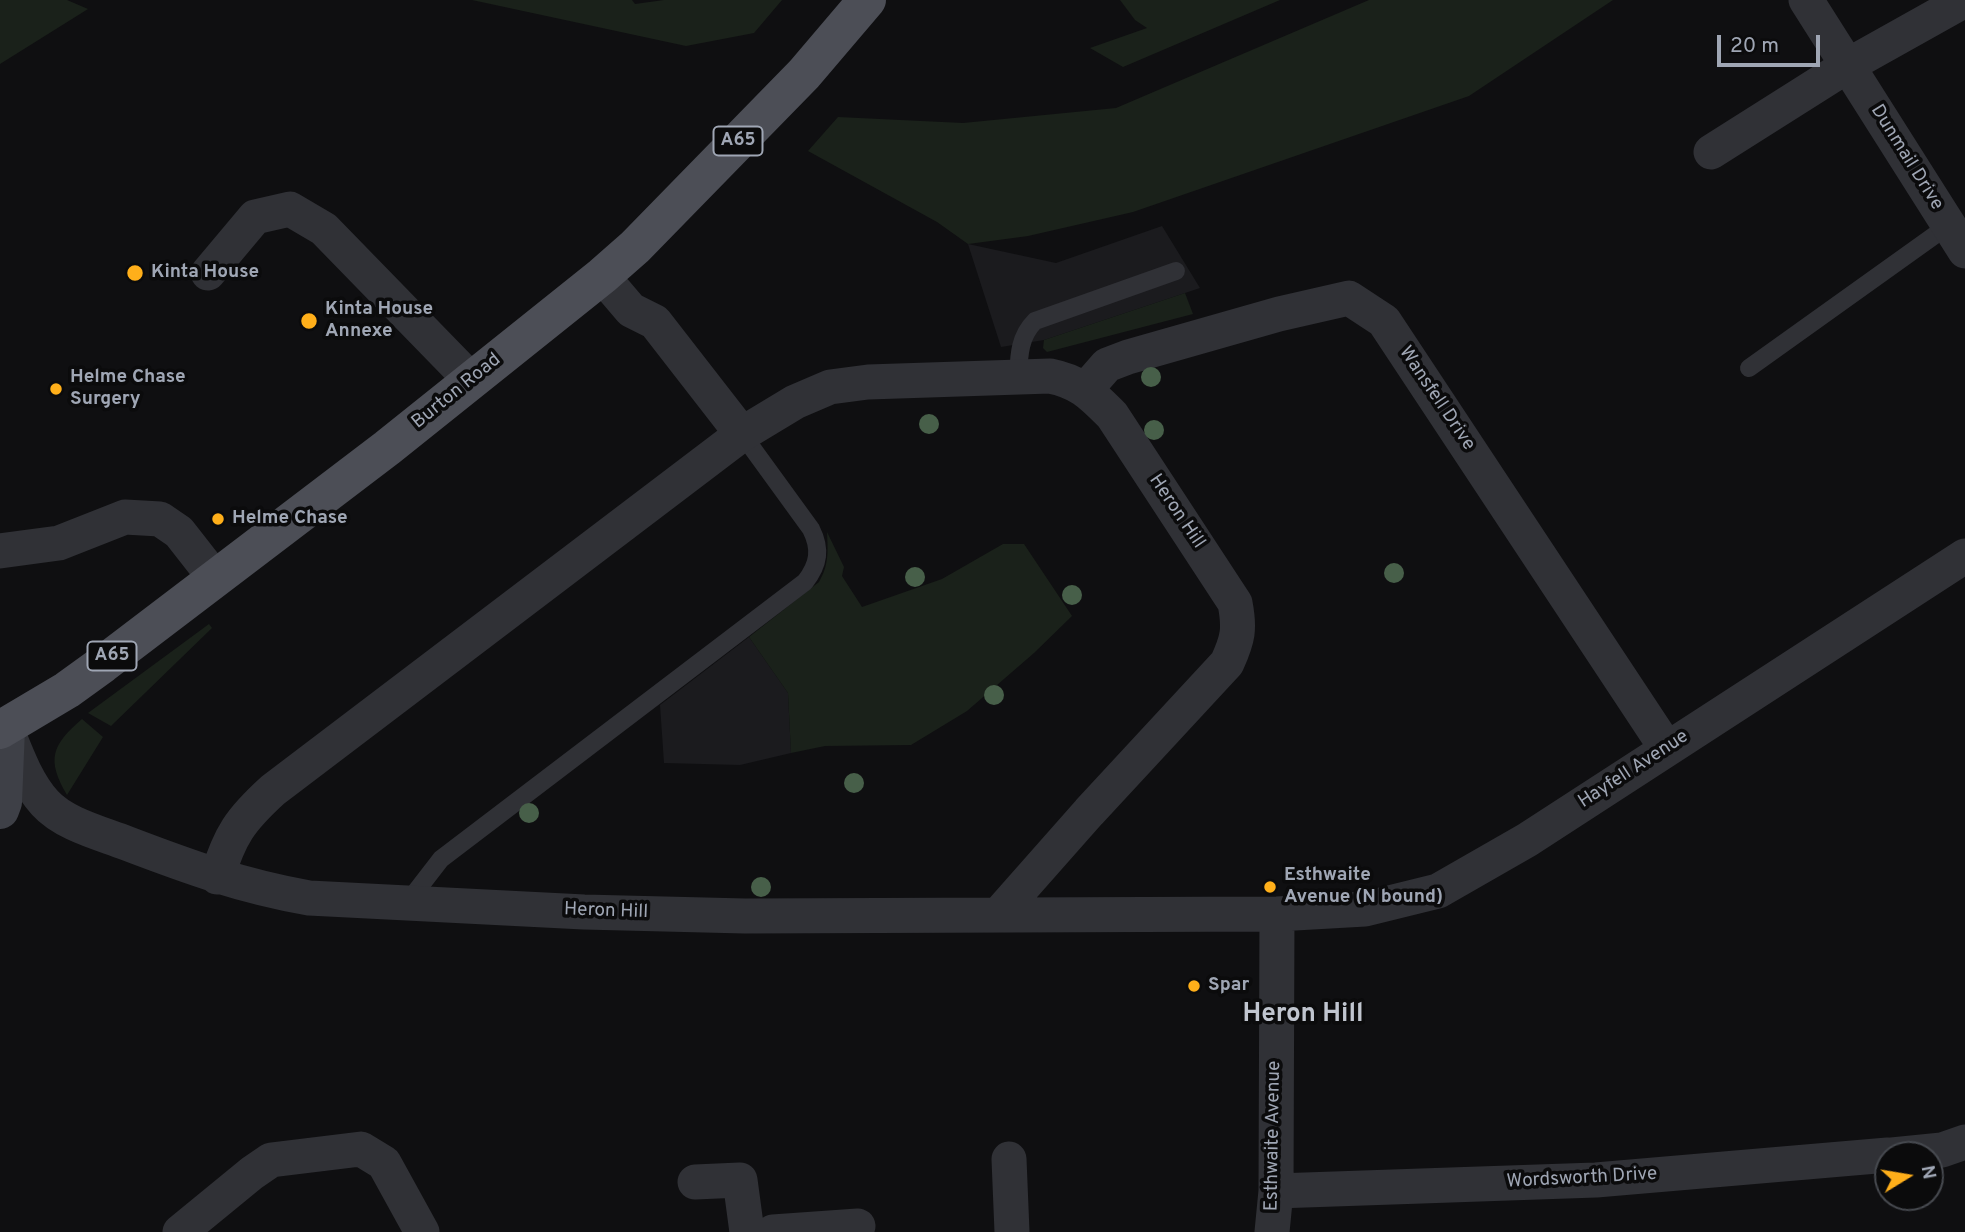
<!DOCTYPE html>
<html>
<head>
<meta charset="utf-8">
<style>
	body { margin:0 }
	#map { position:relative; width:1965px; height:1232px; overflow:hidden; background:#0f0f11; font-family:Overpass,sans-serif }
	canvas { display:block }
	.north { position:absolute; left:1874px; top:1141px; width:70px; height:70px; box-sizing:border-box; background:#0b0b0c; border:2px solid #46494f; border-radius:50%; rotate:79deg; font-size:19px; font-weight:700; line-height:28px; text-align:center; color:#9fa6b4 }
	.north::after { content:''; display:block; margin:auto; width:24px; height:32px; background:#ffaf1a; clip-path:polygon(50% 0,100% 100%,50% 72%,0 100%) }
	.scale { position:absolute; left:1717px; top:35px; width:103px; height:32px; box-sizing:border-box; border:4px solid #9fa6b4; border-top:0; padding-left:9px; font-size:21px; line-height:24px; white-space:nowrap; color:#9fa6b4; -webkit-text-stroke:5px #0b0b0c; paint-order:stroke }
</style>
</head>
<body>
<div id="map">
<canvas width="1965" height="1232"></canvas>
<div class="north">N</div>
<div class="scale">20 m</div>
</div>
<script>
const context = document.querySelector('canvas').getContext('2d');
context.lineJoin = 'round';
function fillPath(path, color) { context.fillStyle = color; context.fill(path, 'evenodd'); }
function strokePath(path, color, width, dash) { context.strokeStyle = color; context.lineWidth = width; context.lineCap = dash ? 'butt' : 'round'; context.setLineDash(dash || []); context.stroke(path); }
function label(font, color, halo, rows, align = 'center') {
  context.font = font + ' Overpass,sans-serif'; context.lineWidth = 7; context.setLineDash([]); context.textBaseline = 'middle'; context.strokeStyle = halo; context.fillStyle = color; for (const [text, x, y, turn = 0] of rows) {
    context.save(); context.translate(x, y); context.rotate((+turn || 0) * Math.PI / 180); context.textAlign = isNaN(turn) ? turn : align; if (halo) context.strokeText(text, 0, 0); context.fillText(text, 0, 0); context.restore();
  }
}
fillPath(new Path2D(`
	M1162 226 1200 288 1044 340 1001 347 968 244 1056 263Z
	M749 637 788 693 791 753 740 765 664 763 660 705Z`), '#1b1b1e');
fillPath(new Path2D(`
	M0 0H67L88 9 0 64Z
	M472 0H632L635 4 664 0H782L754 33 686 46Z
	M1120 0H1280L1123 67 1090 48 1147 28 1135 20Z
	M1369 0H1613L1469 96 1133 212 1028 236 968 244 937 222 808 151 838 117 963 123 1116 108Z
	M1185 293 1193 314 1047 352 1043 348 1044 340Z
	M827 532 844 567 842 576 862 607 942 579 1003 544H1024L1072 616 1034 653 967 711 911 745 825 746 791 753 788 693 749 637 819 582C829 565 828 551 827 532Z
	M209 624 212 628 111 726 88 713Z
	M82 719 103 737 67 795C46 759 52 745 82 719Z`), '#1a211a');
strokePath(new Path2D(`
	M1749 368 1949 225
	M1018 378C1019 356 1019 337 1035 321L1176 271
	M407 903 441 859 805 582C819 564 821 549 811 529L742 434`), '#303136', 18);
strokePath(new Path2D(`
	M1806 0 1965 251
	M1711 152 1847 66 1965 0
	M208 273 255 217 290 209 324 229 472 381
	M602 276 631 310 655 322 742 434
	M1086 389 1107 365 1128 357 1279 314 1349 298 1384 321 1667 749
	M0 551 59 543 125 517 160 519 179 532 215 578
	M6 728C16 753 26 782 45 803 64 824 100 833 126 843 189 867 241 886 309 898L584 912 745 916 1277 914 1365 909 1438 891 1527 840 1965 556
	M217 877C230 835 240 820 273 790L742 434 795 402 830 387 868 382 1050 376C1080 382 1091 394 1112 415L1235 603C1240 629 1238 639 1227 663L1089 812 998 915
	M1892 1155 1942 1150 1965 1142
	M1009 1159 1012 1232
	M695 1182 740 1180 747 1232
	M1276 1191 1596 1180 1888 1155
	M180 1232 252 1173 271 1160 361 1149 384 1163 422 1232
	M773 1232 858 1226
	M1272 1232 1276 1191 1277 914`), '#303136', 35);
strokePath(new Path2D(`
	M0 810 3 802 6 728`), '#3e4047', 38);
strokePath(new Path2D(`
	M0 730 67 690 103 664 387 448 602 276 635 247 804 74 867 0`), '#4c4e56', 38);
context.fillStyle = '#475f49';
for (const [x, y] of [
	[1151,377],
	[929,424],
	[1154,430],
	[1394,573],
	[915,577],
	[1072,595],
	[994,695],
	[854,783],
	[529,813],
	[761,887]
]) { context.beginPath(); context.arc(x, y, 10, 0, 2 * Math.PI); context.fill(); }
for (const [x, y, r, color] of [
	[135,273,9,"#ffaf1a"],
	[309,321,9,"#ffaf1a"],
	[56,389,7,"#ffaf1a"],
	[218,519,7,"#ffaf1a"],
	[1270,887,7,"#ffaf1a"],
	[1194,986,7,"#ffaf1a"]
]) { const dot = new Path2D(); dot.arc(x, y, r, 0, 2 * Math.PI); context.fillStyle = color; context.fill(dot); strokePath(dot, '#0b0b0c', 2.5); }
for (const [x, y, w] of [
	[738,141,49],
	[112,656,49]
]) { const box = new Path2D(); box.roundRect(x - w / 2, y - 14.5, w, 29, 5); context.fillStyle = '#0b0b0c'; context.fill(box); strokePath(box, '#9fa6b4', 2); }
label('bold 18px', '#9fa6b4', null, [
	["A65",738,141],
	["A65",112,656]
]);
label('19px', '#9fa6b4', '#0b0b0c', [
	["Dunmail Drive",1906,158,58],
	["Burton Road",457,392,-39],
	["Wansfell Drive",1436,399,56],
	["Heron Hill",1176,512,56],
	["Hayfell Avenue",1634,770,-33],
	["Heron Hill",606,912,2],
	["Esthwaite Avenue",1274,1136,-89],
	["Wordsworth Drive",1582,1179,-3]
]);
label('bold 19px', '#9fa6b4', '#0b0b0c', [
	["Kinta House",151,273],
	["Kinta House",325,310],
	["Annexe",325,332],
	["Helme Chase",70,378],
	["Surgery",70,400],
	["Helme Chase",232,519],
	["Esthwaite",1284,876],
	["Avenue (N bound)",1284,898],
	["Spar",1208,986]
], 'left');
label('bold 26px', '#c0c5cf', '#0b0b0c', [
	["Heron Hill",1303,1016]
]);
</script>
</body>
</html>
